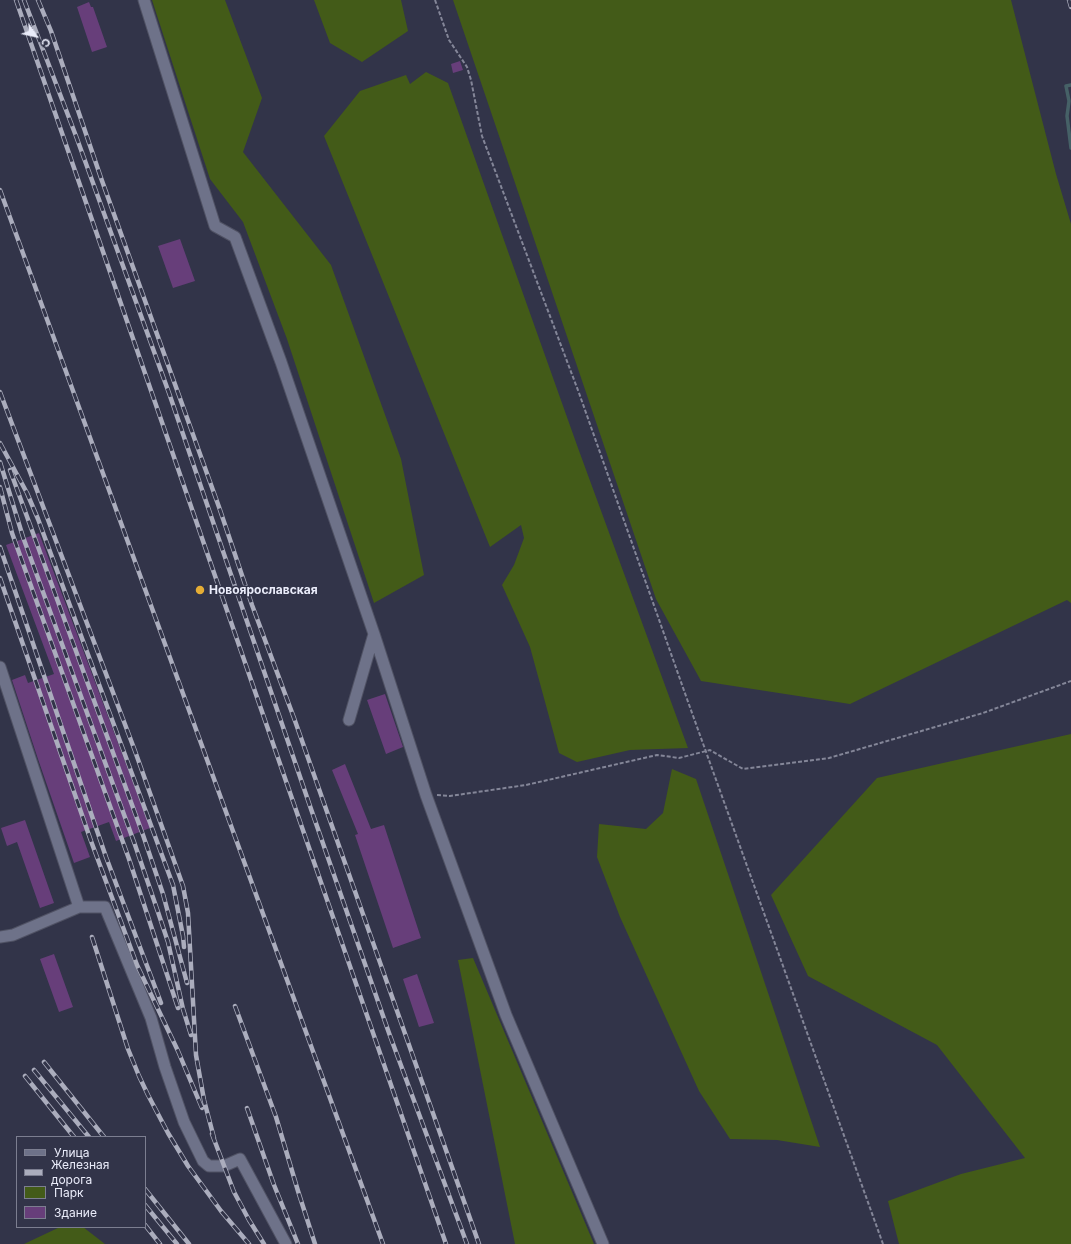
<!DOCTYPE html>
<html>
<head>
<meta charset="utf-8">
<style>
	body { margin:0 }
	#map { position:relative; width:1071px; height:1244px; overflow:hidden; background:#323449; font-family:Inter,sans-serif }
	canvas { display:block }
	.legend { position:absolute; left:16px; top:1136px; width:130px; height:92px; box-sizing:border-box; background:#323449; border:1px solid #7c7e90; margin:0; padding:5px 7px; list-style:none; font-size:12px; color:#eaecfa }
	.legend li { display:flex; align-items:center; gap:8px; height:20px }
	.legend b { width:20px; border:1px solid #7c7e90 }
	.north { position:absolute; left:16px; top:16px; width:40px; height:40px; -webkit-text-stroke:3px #323449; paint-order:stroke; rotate:124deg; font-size:11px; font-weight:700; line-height:16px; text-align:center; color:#eaecfa }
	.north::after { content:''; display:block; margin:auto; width:14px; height:18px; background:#eaecfa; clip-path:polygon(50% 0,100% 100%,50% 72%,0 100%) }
</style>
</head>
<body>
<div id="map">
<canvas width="1071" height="1244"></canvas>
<ul class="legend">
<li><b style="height:5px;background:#6e7289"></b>Улица</li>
<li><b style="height:5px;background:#abadbd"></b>Железная дорога</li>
<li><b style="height:11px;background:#435b18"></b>Парк</li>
<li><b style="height:11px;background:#673e7a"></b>Здание</li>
</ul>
<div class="north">С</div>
</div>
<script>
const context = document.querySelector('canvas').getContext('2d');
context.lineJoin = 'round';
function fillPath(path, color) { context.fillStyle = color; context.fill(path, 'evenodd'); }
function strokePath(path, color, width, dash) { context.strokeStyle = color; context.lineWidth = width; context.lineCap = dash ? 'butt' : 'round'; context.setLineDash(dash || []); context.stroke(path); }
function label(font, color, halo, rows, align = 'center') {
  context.font = font + ' Inter,sans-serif'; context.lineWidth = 3; context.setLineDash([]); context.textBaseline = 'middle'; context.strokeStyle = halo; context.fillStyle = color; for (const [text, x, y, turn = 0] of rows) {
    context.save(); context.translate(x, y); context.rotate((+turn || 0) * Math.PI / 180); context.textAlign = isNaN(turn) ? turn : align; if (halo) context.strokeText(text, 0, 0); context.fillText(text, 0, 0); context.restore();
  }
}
fillPath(new Path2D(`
	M152 0H225L262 98 243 152 331 265 401 459 424 575 374 603 287 339 243 222 210 179Z
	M314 0H401L408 31 362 62 330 43Z
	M453 0H1011L1056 174 1071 224V603L1067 600 850 704 701 681 656 599Z
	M426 72 448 83 578 448 688 748 630 750 577 762 559 753 530 647 502 585 514 565 524 538 521 525 490 547 324 136 360 91 406 75 410 84Z
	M1071 734V1244H899L888 1201 961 1174 1025 1158 937 1045 808 976 771 895 877 778Z
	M672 769 696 779 820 1147 777 1140 730 1139 699 1091 620 917 597 857 599 824 646 829 663 813Z
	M473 958 594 1244H515L458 960Z
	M60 1227H83L105 1244H24Z`), '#435b18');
strokePath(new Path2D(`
	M1071 85 1066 86 1069 101 1067 116 1071 148`), '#466167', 3.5);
fillPath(new Path2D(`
	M89 2 91 7H93L107 47 92 52 77 7Z
	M460 61 463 70 453 73 451 64Z
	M180 239 195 281 173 288 158 246Z
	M39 533 150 828 116 841 109 822 81 832 90 857 74 863 38 759 12 680 25 675 28 683 54 674 6 545Z
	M385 694 403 747 386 754 367 700Z
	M345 764 371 829 384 825 421 938 393 948 355 835 358 834 332 770Z
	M25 820 54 903 40 908 17 842 7 846 1 828Z
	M54 954 73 1007 59 1012 40 959Z
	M417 974 434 1023 419 1027 403 979Z`), '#673e7a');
const minor = new Path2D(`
	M144 0 215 226 235 237 281 362 374 634 349 720
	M374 634 426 795 506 1015 603 1244
	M0 667 79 907 13 935 0 937
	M79 907H105L151 1018 165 1067 184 1122 203 1161 209 1166H224L240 1159 286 1244`);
strokePath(minor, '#505264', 13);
strokePath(new Path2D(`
	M435 0 449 40 467 67 471 80 482 136 579 393 687 699 883 1244
	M437 795 450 796 526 785 657 755 679 758 710 750 743 769 829 758 983 713 1071 681`), '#848698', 2, [4, 2]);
strokePath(minor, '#6e7289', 11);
const rail = new Path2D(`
	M16 0 446 1244
	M24 0 76 136 169 393 311 809 389 1033 467 1244
	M38 0 51 31 101 178 219 507 252 605 294 718 479 1244
	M1069 0 1071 7
	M0 190 383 1244
	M0 392 135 751 183 886 188 913 196 1055 204 1100 214 1138
	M0 443 27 493 38 519 173 885 183 936 184 947
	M0 462 23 537 134 842 158 912 168 942 183 1009 191 1035
	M10 470 143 835 163 894 187 983
	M0 487 12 533 129 859 178 1008
	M0 547 106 857 161 1003
	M0 578 91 841 137 965 178 1051 202 1108
	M92 937 128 1049 139 1076 148 1095 168 1133 188 1166 221 1211 249 1244
	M235 1006 276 1117 298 1191 315 1244
	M44 1062 104 1137
	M34 1070 89 1137
	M25 1076 74 1137
	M247 1108 274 1185 298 1244
	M212 1134 234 1192 249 1220 264 1244
	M145 1189 189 1244
	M145 1205 177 1244
	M145 1225 160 1244`);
strokePath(rail, '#abadbd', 4.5);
strokePath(rail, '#323449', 3, [9]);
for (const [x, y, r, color] of [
	[200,590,5,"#e5ad35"]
]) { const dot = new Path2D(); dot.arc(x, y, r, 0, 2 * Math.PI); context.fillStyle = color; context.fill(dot); strokePath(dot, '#323449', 1.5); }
label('bold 12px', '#eaecfa', '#323449', [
	["Новоярославская",209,590]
], 'left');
</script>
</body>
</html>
